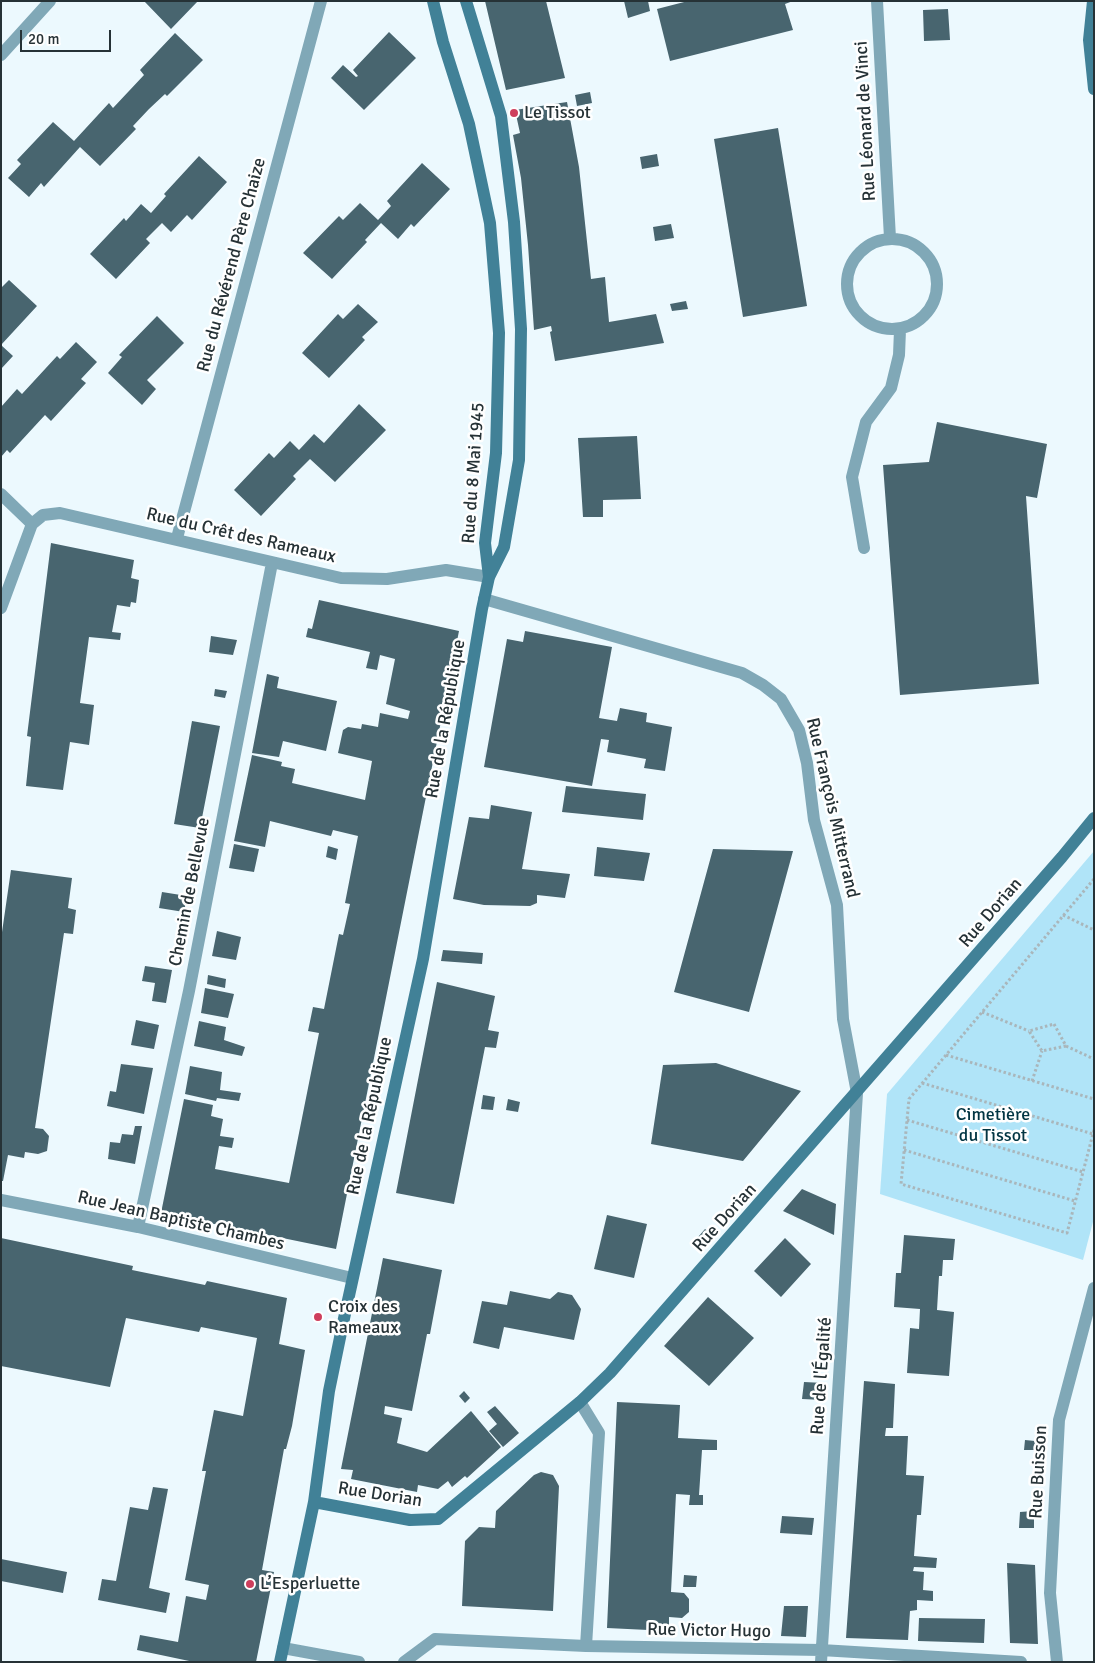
<!DOCTYPE html>
<html>
<head>
<meta charset="utf-8">
<style>
	body { margin:0 }
	#map { position:relative; width:1095px; height:1663px; overflow:hidden; background:#ecf9fe; font-family:Signika,sans-serif }
	canvas { display:block }
	.frame { position:absolute; inset:0; border:2px solid #263236; pointer-events:none }
	.scale { position:absolute; left:20px; top:30px; width:91px; height:22px; box-sizing:border-box; border:2px solid #263236; border-top:0; padding-left:6px; font-size:15px; line-height:18px; white-space:nowrap; color:#263236; -webkit-text-stroke:4px #fff; paint-order:stroke }
</style>
</head>
<body>
<div id="map">
<canvas width="1095" height="1663"></canvas>
<div class="frame"></div>
<div class="scale">20 m</div>
</div>
<script>
const context = document.querySelector('canvas').getContext('2d');
context.lineJoin = 'round';
function fillPath(path, color) { context.fillStyle = color; context.fill(path, 'evenodd'); }
function strokePath(path, color, width, dash) { context.strokeStyle = color; context.lineWidth = width; context.lineCap = dash ? 'butt' : 'round'; context.setLineDash(dash || []); context.stroke(path); }
function label(font, color, halo, rows, align = 'center') {
  context.font = font + ' Signika,sans-serif'; context.lineWidth = 5; context.setLineDash([]); context.textBaseline = 'middle'; context.strokeStyle = halo; context.fillStyle = color; for (const [text, x, y, turn = 0] of rows) {
    context.save(); context.translate(x, y); context.rotate((+turn || 0) * Math.PI / 180); context.textAlign = isNaN(turn) ? turn : align; if (halo) context.strokeText(text, 0, 0); context.fillText(text, 0, 0); context.restore();
  }
}
fillPath(new Path2D(`
	M1094 851V1218L1083 1260 880 1194 887 1094Z`), '#b0e4f8');
fillPath(new Path2D(`
	M144 1H198L171 29Z
	M485 1H546L565 78 506 90Z
	M624 1H648L650 11 628 18Z
	M688 1H793L785 4 793 30 670 61 657 9Z
	M948 9 950 40 924 41 923 10Z
	M389 32 416 58 364 110 331 78 343 65 356 77 358 76 353 70Z
	M175 33 203 60 167 96 165 94 149 109 133 126 136 129 100 166 80 147 44 187 41 183 29 197 8 178 21 164 17 160 53 122 74 141 109 103 113 108 144 75 140 70Z
	M590 92 592 103 577 106 575 95Z
	M567 102 579 167 591 279 605 277 609 322 656 314 664 343 555 361 550 332 552 331 551 326 534 330 528 245 521 178 513 135 520 133 515 110Z
	M778 128 807 306 743 317 714 139Z
	M657 154 659 166 642 169 640 157Z
	M199 156 227 182 192 220 187 215 171 232 162 223 146 239 150 243 116 279 90 254 124 218 126 221 141 204 151 213 166 196 164 194Z
	M422 163 450 189 414 227 411 224 398 239 381 223 365 240 367 242 332 279 303 253 339 216 343 220 360 203 378 220 391 206 387 201Z
	M671 224 674 238 655 241 653 227Z
	M9 280 37 306 1 345V288Z
	M686 301 688 309 672 311 670 304Z
	M358 304 378 322 362 337 365 340 329 378 302 353 338 314 343 319Z
	M157 316 184 343 147 380 156 389 142 405 108 373 122 357 119 355Z
	M76 342 97 362 81 379 86 383 51 421 45 415 10 453 7 450 1 457V407L17 389 22 394 57 356 60 359Z
	M1 345 13 356 1 369Z
	M359 404 386 430 335 482 310 459 293 476 296 479 261 516 234 490 269 453 274 458 290 441 299 450 314 434 324 443Z
	M937 422 1047 444 1037 498 1026 496 1039 684 900 695 883 465 929 462Z
	M637 436 641 499 603 500V517H583L578 438Z
	M51 543 134 560 131 578 139 580 136 603 131 602 130 607 117 605 112 632 121 633 120 640 89 637 80 703 94 705 89 745 70 742 63 790 26 786 31 737 27 736Z
	M319 600 459 631 336 1249 161 1213 184 1099 213 1105 211 1116 223 1119 220 1136 234 1138 232 1148 219 1146 215 1169 289 1183 319 1033 308 1031 313 1007 324 1009 339 934 343 935 350 904 345 903 358 836 333 830 331 836 270 821 265 847 234 841 252 755 282 762 281 766 295 769 292 783 365 800 372 761 338 753 343 730 348 727 361 729 362 724 378 727 380 713 408 719 410 711 386 704 395 659 380 655 377 670 366 668 370 652 306 637 308 628 312 629Z
	M525 631 612 647 599 718 617 721 620 708 647 713 646 722 672 727 665 771 644 768 646 759 607 752 609 740 601 739 592 786 484 767 507 639 523 642Z
	M211 636 237 640 233 655 209 652Z
	M267 674 279 677 277 688 337 701 326 751 283 741 279 757 252 753Z
	M215 689 227 691 225 698 214 696Z
	M192 721 220 726 200 828 174 824Z
	M566 786 646 794 643 820 562 812Z
	M491 805 532 812 522 869 570 874 565 898 537 895V903L530 906 484 905 453 899 469 817 489 819Z
	M234 844 259 849 254 872 229 868Z
	M328 846 338 849 336 860 326 857Z
	M597 847 650 853 644 881 594 876Z
	M713 849 793 851 749 1012 674 992Z
	M11 870 72 878 68 908 76 910 73 934 64 933 35 1128 43 1129 49 1136 47 1151 38 1154 25 1152 24 1158 8 1155 3 1181H1V939Z
	M162 892 187 896 184 912 159 908Z
	M217 931 241 937 236 960 212 956Z
	M443 950 483 953 482 964 441 961Z
	M145 966 172 970 166 1003 152 1001 155 983 142 981Z
	M208 975 226 979 225 988 207 984Z
	M437 982 495 996 488 1030 499 1032 496 1048 485 1047 454 1204 396 1193Z
	M205 988 234 994 228 1018 201 1013Z
	M136 1020 159 1025 154 1049 131 1045Z
	M199 1021 226 1027 224 1040 245 1047 242 1056 194 1046Z
	M716 1063 801 1091 743 1161 651 1144 663 1065Z
	M121 1064 153 1068 144 1114 107 1106 110 1091 116 1092Z
	M190 1066 222 1072 220 1090 241 1093 239 1101 217 1098 216 1101 185 1094Z
	M483 1095 495 1097 493 1110 481 1109Z
	M508 1099 520 1102 518 1112 506 1110Z
	M135 1126H142L135 1164 108 1159 110 1142 120 1143 122 1134 133 1135Z
	M802 1189 836 1204 834 1235 783 1211Z
	M607 1215 647 1224 634 1278 594 1269Z
	M705 1229 713 1235 699 1251 692 1244Z
	M904 1235 955 1239 953 1260H943L942 1276H939L937 1310 954 1312 949 1376 907 1373 910 1328 919 1329 920 1309 894 1307 896 1273H901Z
	M1 1238 133 1266 132 1270 205 1285 207 1281 287 1298 279 1344 305 1350 292 1426 286 1449H284L262 1570 274 1572 256 1662H194L137 1650 140 1635 178 1642 186 1596 206 1600 209 1585 185 1580 206 1471H202L214 1410 243 1416 257 1338 201 1327 199 1332 126 1318 110 1387 1 1366Z
	M785 1238 811 1264 781 1297 754 1271Z
	M383 1258 442 1270 430 1334H427L412 1411 385 1406 384 1414 402 1418 397 1443 427 1452 471 1411 501 1447 467 1478 465 1476 452 1487 448 1481 438 1489 418 1485 417 1492 351 1479 353 1470 341 1469Z
	M510 1291 550 1299 558 1292 572 1295 581 1309 574 1340 504 1327 499 1349 473 1343 482 1301 507 1305Z
	M708 1297 754 1338 709 1386 664 1346Z
	M864 1381 895 1384 893 1428H886L885 1436H908L906 1475 924 1476 921 1515H917L914 1556 937 1558 936 1568 914 1567 913 1571 924 1572 923 1590 933 1591V1601L917 1600V1610L910 1611 908 1640 846 1638Z
	M804 1382 824 1383 823 1400 802 1399Z
	M464 1391 470 1398 465 1403 459 1396Z
	M617 1402 680 1405 678 1438 717 1440V1450H702L699 1495H703V1505H689L690 1495 676 1494 671 1592 684 1593 689 1599V1612L682 1618 669 1617V1631L607 1628Z
	M495 1406 519 1433 503 1447 489 1431 497 1424 487 1412Z
	M1025 1440 1035 1441 1036 1450H1024Z
	M541 1472 553 1475 559 1486 553 1611 462 1606 465 1541 479 1527 495 1528 496 1511 534 1475Z
	M153 1487 168 1489 149 1588 170 1593 166 1613 98 1600 102 1579 116 1581 130 1507 148 1510Z
	M1034 1511V1528H1019L1020 1512Z
	M782 1516 814 1518 812 1535 780 1533Z
	M1 1559 67 1572 63 1593 1 1581Z
	M1007 1563 1035 1565 1038 1644 1010 1643Z
	M684 1575 697 1576 696 1587H683Z
	M784 1606H808L806 1637 781 1636Z
	M919 1618 985 1619 984 1643 918 1641Z`), '#48656f');
strokePath(new Path2D(`
	M1094 879 909 1099 901 1184 1067 1233 1094 1130
	M1063 915 1094 930
	M982 1012 1029 1031
	M1054 1024 1066 1046 1042 1051 1029 1031Z
	M1066 1046 1094 1059
	M946 1055 1094 1099
	M1032 1081 1042 1051
	M922 1083 1093 1134
	M907 1120 1083 1172
	M904 1150 1075 1201`), '#a9b6bb', 3, [2.5, 2.5]);
strokePath(new Path2D(`
	M877 1 890 238
	M847 284a45 45 0 1 1 90 0a45 45 0 1 1-90 0Z
	M864 548 852 477 866 422 891 388 899 355 900 330`), '#80a8b7', 12);
strokePath(new Path2D(`
	M1 55 50 1
	M1 494 32 524 43 515 60 513 341 578 387 579 446 570 489 577
	M177 538 321 1
	M484 599 742 673 763 685 781 699 799 730 807 763 814 820 837 905 843 1019 857 1093 821 1662
	M1 608 32 524
	M1 1200 138 1227 352 1278
	M138 1227 189 991 272 563
	M580 1402 599 1433 586 1646
	M283 1648 359 1662
	M404 1662 435 1639 586 1646 821 1650 1021 1662
	M1057 1662 1050 1593 1059 1420 1094 1288`), '#80a8b7', 12);
strokePath(new Path2D(`
	M433 1 443 42 469 124 490 223 499 333 496 453 485 543 489 577
	M1093 1 1089 40 1094 89
	M314 1502 410 1520 438 1519 580 1402 610 1373 1062 857 1094 818
	M280 1662 314 1502 329 1391 343 1323 423 959 482 609 489 577 504 547 519 460 521 329 514 222 501 116 466 1`), '#418197', 12);
for (const [x, y, r, color] of [
	[514,113,5,"#ce3e5c"],
	[318,1317,5,"#ce3e5c"],
	[250,1584,5,"#ce3e5c"]
]) { const dot = new Path2D(); dot.arc(x, y, r, 0, 2 * Math.PI); context.fillStyle = color; context.fill(dot); strokePath(dot, '#fff', 2); }
label('18px', '#263236', '#fff', [
	["Le Tissot",524,113],
	["Croix des",328,1307],
	["Rameaux",328,1328],
	["L’Esperluette",260,1584]
], 'left');
label('18px', '#263236', '#fff', [
	["Rue Léonard de Vinci",866,121,-93],
	["Rue du Révérend Père Chaize",232,265,-75],
	["Rue du 8 Mai 1945",474,473,-86],
	["Rue du Crêt des Rameaux",241,536,13],
	["Rue de la République",446,719,-80],
	["Rue François Mitterrand",832,808,77],
	["Chemin de Bellevue",190,892,-79],
	["Rue Dorian",991,913,-49],
	["Rue de la République",370,1116,-78],
	["Rue Dorian",725,1218,-48],
	["Rue Jean Baptiste Chambes",181,1221,13],
	["Rue de l'Égalité",822,1376,-86],
	["Rue Buisson",1039,1472,-87],
	["Rue Dorian",380,1495,9],
	["Rue Victor Hugo",709,1631,1]
]);
label('18px', '#023543', '#fff', [
	["Cimetière",993,1115],
	["du Tissot",993,1136]
]);
</script>
</body>
</html>
